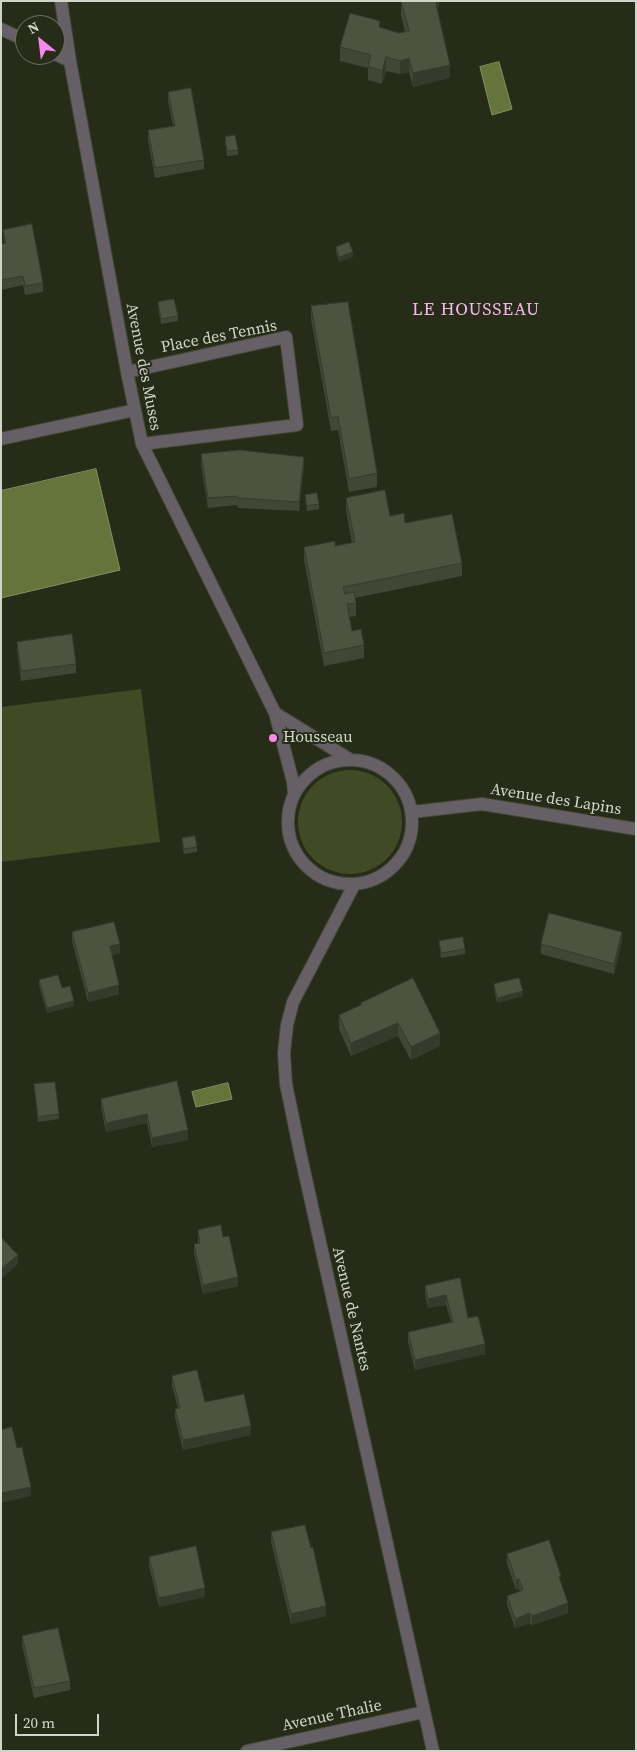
<!DOCTYPE html>
<html>
<head>
<meta charset="utf-8">
<style>
	body { margin:0 }
	#map { position:relative; width:637px; height:1752px; overflow:hidden; background:#262c18; font-family:"Source Serif 4",serif }
	canvas { display:block }
	.frame { position:absolute; inset:0; border:2px solid #d1d5c9; pointer-events:none }
	.north { position:absolute; left:15px; top:15px; width:50px; height:50px; box-sizing:border-box; background:#262c18; border:1px solid #6a705f; border-radius:50%; rotate:331deg; font-size:14px; font-weight:700; line-height:20px; text-align:center; color:#d1d5c9 }
	.north::after { content:''; display:block; margin:auto; width:18px; height:22px; background:#f888ea; clip-path:polygon(50% 0,100% 100%,50% 72%,0 100%) }
	.scale { position:absolute; left:15px; top:1714px; width:84px; height:22px; box-sizing:border-box; border:2px solid #d1d5c9; border-top:0; padding-left:6px; font-size:15px; line-height:18px; white-space:nowrap; color:#d1d5c9; -webkit-text-stroke:4px #262c18; paint-order:stroke }
</style>
</head>
<body>
<div id="map">
<canvas width="637" height="1752"></canvas>
<div class="frame"></div>
<div class="north">N</div>
<div class="scale">20 m</div>
</div>
<script>
const context = document.querySelector('canvas').getContext('2d');
context.lineJoin = 'round';
function fillPath(path, color) { context.fillStyle = color; context.fill(path, 'evenodd'); }
function strokePath(path, color, width, dash) { context.strokeStyle = color; context.lineWidth = width; context.lineCap = dash ? 'butt' : 'round'; context.setLineDash(dash || []); context.stroke(path); }
function label(font, color, halo, rows, align = 'center') {
  context.font = font + ' "Source Serif 4",serif'; context.lineWidth = 4; context.setLineDash([]); context.textBaseline = 'middle'; context.strokeStyle = halo; context.fillStyle = color; for (const [text, x, y, turn = 0] of rows) {
    context.save(); context.translate(x, y); context.rotate((+turn || 0) * Math.PI / 180); context.textAlign = isNaN(turn) ? turn : align; if (halo) context.strokeText(text, 0, 0); context.fillText(text, 0, 0); context.restore();
  }
}
fillPath(new Path2D(`
	M141 689 160 842 1 862V707Z
	M298 822a52 52 0 1 1 104 0a52 52 0 1 1-104 0Z`), '#414a25');
const water = new Path2D(`
	M499 62 512 109 492 115 480 67Z
	M96 469 120 570 1 598V491Z
	M228 1083 232 1099 196 1107 192 1092Z`);
fillPath(water, '#65743b');
strokePath(water, '#859166', 1);
const lane = new Path2D(`
	M127 372 286 337 297 425 142 444`);
const street = new Path2D(`
	M61 1 70 61 127 372 142 444 275 713 293 782 294 794
	M1 29 25 40
	M55 54 70 61
	M1 439 135 410
	M275 713 351 760
	M288 822a62 62 0 1 1 124 0a62 62 0 1 1-124 0Z
	M412 812 482 804 636 829
	M354 885 293 1002 287 1025 284 1053 286 1084 300 1152 433 1751
	M247 1751 424 1712`);
strokePath(lane, '#414734', 14);
strokePath(street, '#414734', 14);
strokePath(lane, '#675f66', 12);
strokePath(street, '#675f66', 12);
fillPath(new Path2D(`
	M401 1 437 12 450 78 413 87 409 72 400 74 386 71 382 84 368 80V68L340 61V47L380 28 399 33 405 32 401 15Z
	M168 92 204 160V169L155 178 148 140V130L173 126 168 101Z
	M225 137 238 150V155L227 156 225 142Z
	M3 230 43 283V292L25 295 23 285 1 290V244L4 243Z
	M336 247 353 257 339 262 336 252Z
	M158 302 178 316V321L161 324 158 307Z
	M311 306 377 473V487L349 492 338 430 331 431 311 319Z
	M201 454 304 466 299 511 238 508 237 505 208 508 201 464Z
	M305 495 319 504V509L307 511 305 500Z
	M346 498 405 523 462 563V576L355 598 356 603V616L349 617 352 631 364 645V658L324 666 304 560V547L335 546 352 543 346 511Z
	M17 642 76 664V673L21 681 17 651Z
	M182 838 197 847V852L184 854 182 843Z
	M72 932 120 953 112 955 119 994 88 1002 72 941Z
	M439 941 465 949V954L441 958Z
	M622 942 614 974 541 954V944Z
	M39 980 62 988 74 1006 47 1013 39 985Z
	M494 984 523 996 497 1003 494 989Z
	M361 1003 440 1046 411 1060 398 1036 351 1056 339 1029V1015L361 1005Z
	M34 1084 59 1114V1119L38 1122Z
	M101 1099 188 1130V1140L152 1147 147 1123 106 1132 101 1108Z
	M198 1230 223 1237 238 1286 203 1294 194 1253V1244L198 1243Z
	M460 1278 468 1318 485 1354 415 1370 408 1342V1332L451 1322 446 1305 428 1308 425 1295V1286Z
	M172 1376 205 1402 251 1435 183 1450 175 1418V1409L178 1408 172 1386Z
	M271 1532 326 1616 291 1624 271 1542Z
	M507 1554 561 1582 568 1613 532 1625 530 1623 515 1628 507 1605V1596L520 1591 519 1589 516 1590 507 1564Z
	M149 1557 205 1597 159 1607 149 1566Z
	M22 1636 70 1681V1690L34 1698 22 1645Z`), '#424735');
fillPath(new Path2D(`
	M437 1H440L436 18V4Z
	M386 57V71L382 84V71Z
	M409 58V72L400 74V61Z
	M450 65V78L413 87V73Z
	M353 252V257L339 262V257Z
	M304 457V466L299 511V502Z
	M622 932V942L614 974V964Z
	M120 944V953L110 955V946Z
	M119 985V994L88 1002V993Z
	M523 991V996L497 1003V998Z
	M74 1001V1006L47 1013V1008Z
	M398 1023V1036L351 1056V1043Z
	M440 1033V1046L411 1060V1047Z
	M147 1114V1123L106 1132V1123Z
	M188 1130V1140L152 1147V1138Z
	M18 1255V1264L1 1279V1269Z
	M238 1277V1286L203 1294V1285Z
	M2 1282V1292H1V1283Z
	M446 1295V1305L428 1308V1299Z
	M485 1344V1354L415 1370V1360Z
	M251 1426V1435L183 1450V1440Z
	M31 1487V1496L1 1503V1493Z
	M519 1579V1589L516 1590V1580Z
	M205 1588V1597L159 1607V1598Z
	M568 1603V1613L532 1625V1616Z
	M326 1606V1616L291 1624V1614Z
	M530 1613V1623L515 1628V1619Z`), '#363a2b');
const building = new Path2D(`
	M401 1H437L436 4 450 65 413 73 409 58 400 61 386 57 382 71 368 66 371 55 340 47 350 13 380 21 379 27 399 33 409 31Z
	M191 88 204 160 155 168 148 130 175 126 168 92Z
	M235 135 238 150 227 151 225 137Z
	M32 224 43 283 25 286 23 276 1 280V244L6 243 3 230Z
	M349 242 353 252 339 257 336 247Z
	M174 299 178 316 161 319 158 302Z
	M348 302 377 473 349 479 338 416 331 418 311 306Z
	M240 450 304 457 299 502 238 498 237 496 208 498 201 454Z
	M385 490 390 516 404 513 405 523 452 514 462 563 343 587 345 594 354 592 356 603 347 604 352 631 361 629 364 645 324 653 304 547 335 541V546L355 542 346 498Z
	M317 493 319 504 307 506 305 495Z
	M72 634 76 664 21 671 17 642Z
	M195 836 197 847 184 849 182 838Z
	M549 913 622 932 614 964 541 944Z
	M114 922 120 944 110 946 119 985 88 993 72 932Z
	M463 937 465 949 441 953 439 941Z
	M58 975 62 988 70 986 74 1001 47 1008 39 980Z
	M413 978 440 1033 411 1047 398 1023 351 1043 339 1015 361 1005V1003Z
	M519 978 523 991 497 998 494 984Z
	M177 1081 188 1130 152 1138 147 1114 106 1123 101 1099Z
	M55 1082 59 1114 38 1117 34 1084Z
	M221 1225 223 1237 229 1236 238 1277 203 1285 194 1244 200 1243 198 1230Z
	M1 1237 18 1255 1 1269Z
	M460 1278 468 1318 478 1316 485 1344 415 1360 408 1332 453 1322 446 1295 428 1299 425 1286Z
	M197 1370 205 1402 244 1394 251 1426 183 1440 175 1409 180 1408 172 1376Z
	M12 1427 17 1448 22 1447 31 1487 1 1493V1430Z
	M305 1525 311 1548 313 1547 326 1606 291 1614 271 1532Z
	M549 1540 561 1576 559 1577 568 1603 532 1616 530 1613 515 1619 507 1596 523 1590 519 1579 516 1580 507 1554Z
	M196 1546 205 1588 159 1598 149 1557Z
	M58 1628 70 1681 34 1688 22 1636Z`);
fillPath(building, '#4d533e');
strokePath(building, '#363a2b', 1);
for (const [x, y, r, color] of [
	[273,738,5,"#f888ea"]
]) { const dot = new Path2D(); dot.arc(x, y, r, 0, 2 * Math.PI); context.fillStyle = color; context.fill(dot); strokePath(dot, '#262c18', 2); }
label('16px', '#d1d5c9', '#262c18', [
	["Place des Tennis",219,337,-11],
	["Avenue des Muses",143,367,79],
	["Avenue des Lapins",556,800,9],
	["Avenue de Nantes",351,1309,77],
	["Avenue Thalie",332,1716,-12]
]);
label('16px', '#d1d5c9', '#262c18', [
	["Housseau",283,738]
], 'left');
context.letterSpacing = '1px';
label('18px', '#f5b5ea', '#262c18', [
	["LE HOUSSEAU",476,310]
]);
context.letterSpacing = '0px';
</script>
</body>
</html>
